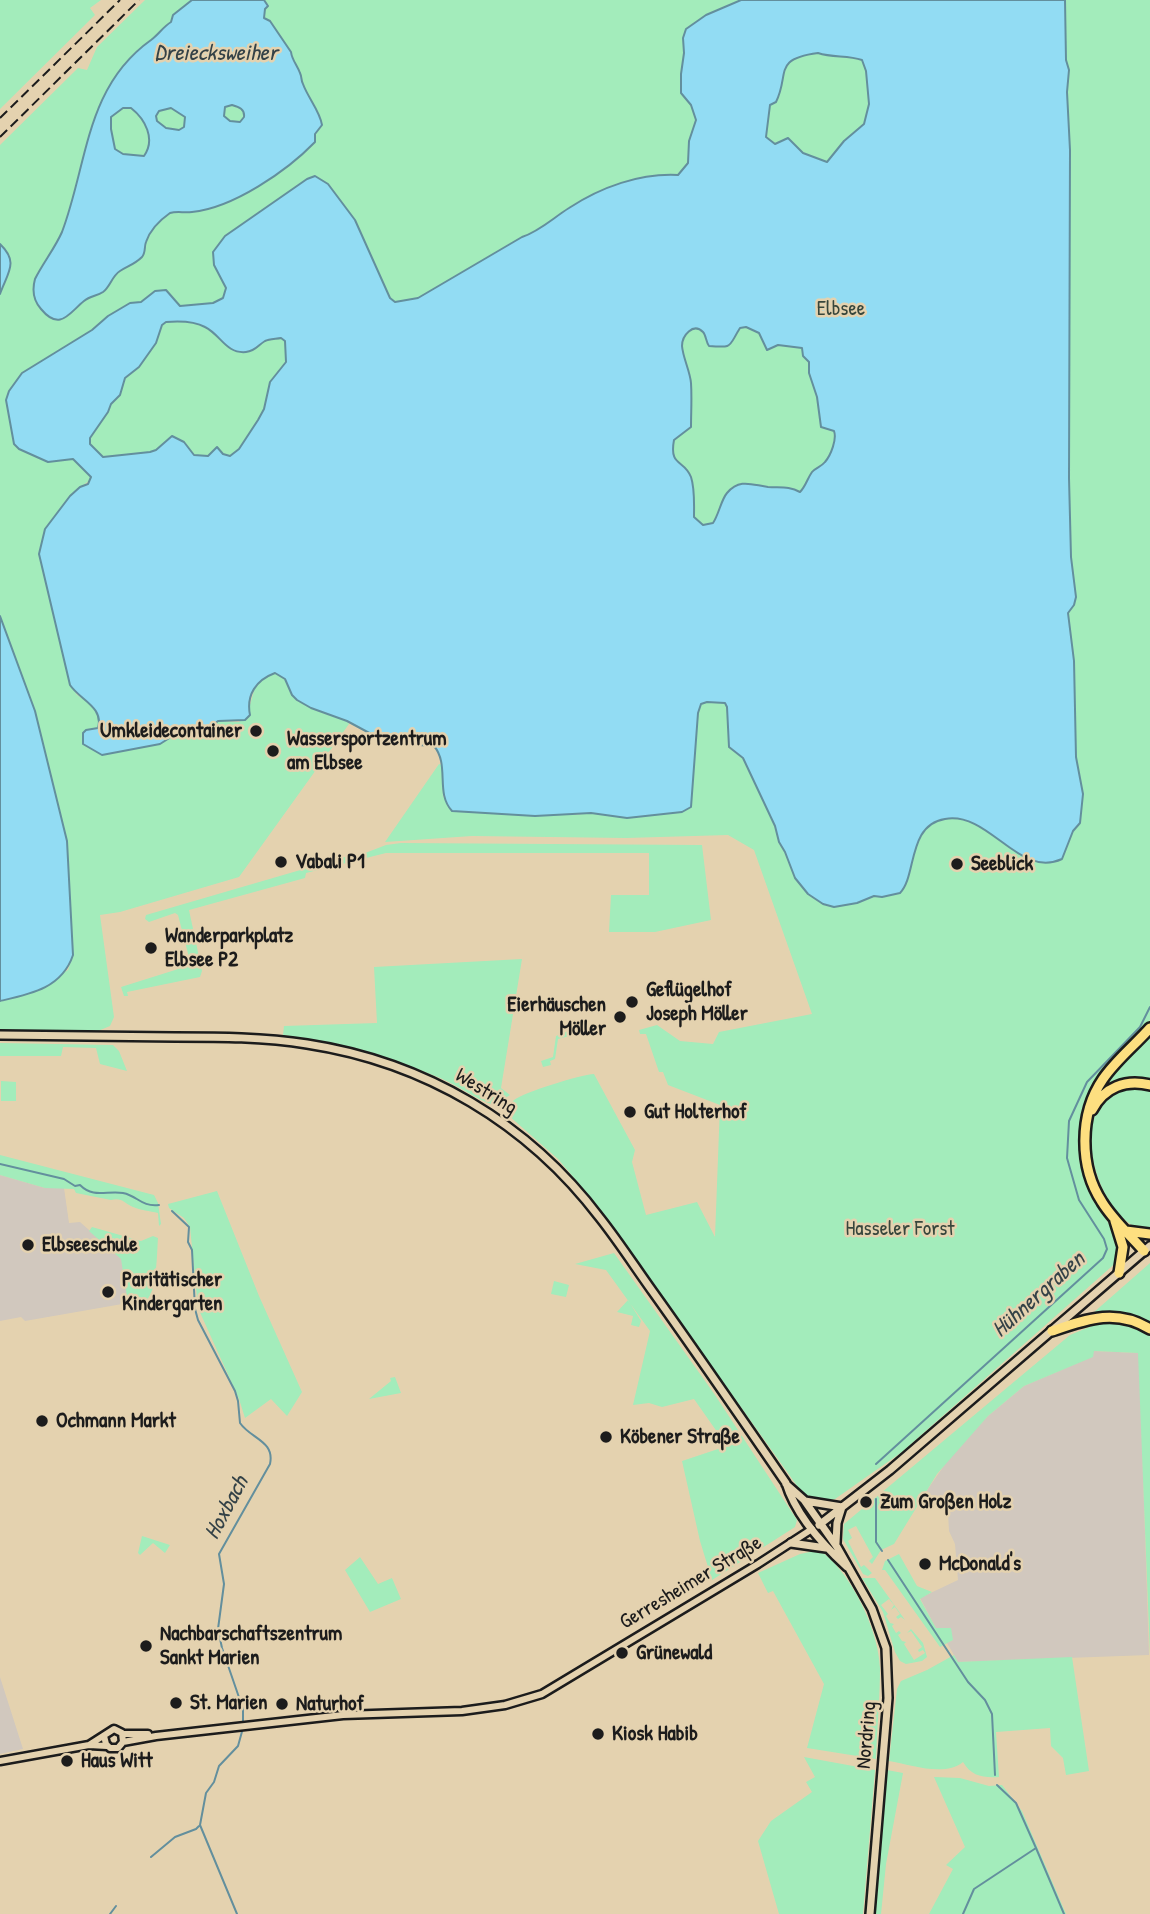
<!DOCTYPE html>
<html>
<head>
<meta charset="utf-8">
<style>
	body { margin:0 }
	canvas { display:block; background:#e4d2af }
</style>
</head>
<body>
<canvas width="1150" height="1914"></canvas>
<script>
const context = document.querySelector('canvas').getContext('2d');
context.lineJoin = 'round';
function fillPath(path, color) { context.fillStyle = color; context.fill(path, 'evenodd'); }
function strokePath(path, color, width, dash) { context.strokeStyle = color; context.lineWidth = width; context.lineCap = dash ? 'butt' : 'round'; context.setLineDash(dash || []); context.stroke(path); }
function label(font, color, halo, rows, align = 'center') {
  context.font = font + ' "Patrick Hand",sans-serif'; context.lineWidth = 5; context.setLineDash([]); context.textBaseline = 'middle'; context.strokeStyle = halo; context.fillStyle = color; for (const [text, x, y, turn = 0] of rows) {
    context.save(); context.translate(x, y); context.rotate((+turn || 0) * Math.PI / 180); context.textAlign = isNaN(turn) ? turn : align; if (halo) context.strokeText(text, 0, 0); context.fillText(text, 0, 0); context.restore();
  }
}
fillPath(new Path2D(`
	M0 1175 45 1188H64L69 1223 80 1222 122 1259 128 1303 25 1321 21 1317 0 1321Z
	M1093 1351 1139 1353 1149 1655 958 1662 947 1643 953 1640 936 1628 920 1598 958 1580 955 1544 949 1531 948 1513 921 1499 950 1457 988 1416 1024 1386 1092 1357Z
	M0 1677 23 1749 0 1754Z`), '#d1c8be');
fillPath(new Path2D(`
	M0 0H101L90 8 95 15 0 109Z
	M145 0H1150V1020L1094 1088 1083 1111 1080 1126 1081 1168 1088 1190 1120 1242 1119 1260 902 1452 835 1499C821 1503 810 1500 800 1490L596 1204 558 1159 508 1115C508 1109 509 1105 514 1100 524 1092 580 1075 594 1074L635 1150 632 1162 646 1215 697 1202 715 1237 720 1105 668 1085 663 1072H659L646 1034H640L639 1030 657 1025 680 1041 713 1044 719 1032 812 1014 754 850 728 835 626 838 472 836 385 842 439 764 442 765 443 796 452 811 574 815 591 813 627 818 246 471 91 479 70 496 45 529 76 694C89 704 103 710 98 728L86 730 83 733V744L102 755 160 744 171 737 182 734 200 735 218 721 239 722C242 718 247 713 249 708 256 688 252 682 274 673 289 676 286 689 295 698 308 710 330 715 347 721L349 724 239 877 120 912 100 915 114 1017 110 1026 98 1031H0V1001L25 995 68 970 73 955 67 841 35 711 0 616V294C8 272 19 262 0 244V145L78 68 87 70 97 47Z
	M401 843 702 845 711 920 655 932H609L611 895H649V853H386L306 873 305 878 189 910 202 971 200 977 127 992 128 996H124L121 987 191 965 178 915 175 913 149 922 145 919 146 915 345 857 360 855 386 845Z
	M522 959 501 1088 510 1095 494 1105C475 1099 459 1086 440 1078 390 1057 337 1043 283 1035L284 1026 377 1023 374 967Z
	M1150 1030V1084L1141 1082 1094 1097Z
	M568 1031 573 1035 558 1039 555 1059 550 1061 551 1065 543 1067 541 1061 553 1057 556 1036Z
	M0 1043 113 1045 119 1051 127 1071 100 1064 96 1048 63 1047 61 1056H0Z
	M1 1081 16 1082V1101H1Z
	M1127 1089 1150 1091V1231C1104 1228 1073 1134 1103 1102 1110 1095 1118 1092 1127 1089Z
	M0 1155 154 1195 158 1203 161 1224 159 1226 158 1213C150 1211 140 1210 133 1207 124 1203 122 1197 111 1200L76 1193 74 1189 45 1188 0 1175Z
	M217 1191 259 1296 302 1392 287 1416 271 1399 245 1418 239 1399 198 1308 190 1227 184 1218 169 1208 168 1204Z
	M92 1227 141 1241 153 1236 158 1238C157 1250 157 1294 146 1300 141 1302 133 1302 128 1303L121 1259 89 1231Z
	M614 1253 715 1395 797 1520 795 1527 712 1580 700 1541 682 1461 727 1446 694 1399 662 1407 649 1403 633 1405 650 1331 606 1270 575 1264Z
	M1150 1263V1324L1119 1312 1093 1313Z
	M554 1281 569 1285 566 1297 551 1294Z
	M628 1300 641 1321 639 1327 631 1325 633 1316 617 1312Z
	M1106 1320 1125 1322 1150 1334V1655L1138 1353 1094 1351 1093 1357 1024 1386 988 1416 937 1474 894 1544 881 1550 872 1564 869 1561 873 1557 856 1526 848 1530 852 1538 848 1541 861 1567 864 1565 872 1573 868 1576 863 1574 843 1539 844 1524 1070 1335Z
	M395 1377 401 1393 369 1399 391 1381 390 1378Z
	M142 1536 170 1545 165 1553 153 1543 140 1555 138 1553Z
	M816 1548C849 1567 879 1630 880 1668 880 1698 877 1729 876 1759L807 1748 824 1684 773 1591 768 1593 758 1573 800 1554 815 1551Z
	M899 1554 917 1586 932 1592 920 1599 936 1628H951L953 1640 940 1647 885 1570H882L885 1561Z
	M360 1557 378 1584 392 1578 401 1599 370 1612 345 1570Z
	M862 1578H875L905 1620 901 1617 898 1619 896 1617 900 1614 895 1607 891 1610 894 1605 889 1599 881 1605 888 1614 886 1616 890 1623 894 1624 892 1626 896 1633 899 1631 901 1633 898 1635 902 1641 906 1642 904 1644 914 1660 925 1653 923 1650 919 1652 918 1650 922 1647 911 1631 907 1633 911 1629 923 1643 927 1657 922 1661 906 1664 900 1661 895 1652 883 1612Z
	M954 1655 958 1662 1072 1657 1089 1771 1066 1775 1063 1758 1051 1746 1050 1728 996 1732 999 1777C983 1778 971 1776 963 1762 945 1777 911 1765 889 1761L897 1689 901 1681 927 1670Z
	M804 1757 875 1770 863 1914H779L758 1841 771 1821 812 1792 806 1782 815 1777Z
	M887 1770 903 1773 886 1864 881 1914H875Z
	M934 1777 960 1778 989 1786 1002 1785 1022 1811 1066 1914H929L953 1869 946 1865 965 1847Z`), '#a3ecbb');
const water = new Path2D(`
	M192 0H264L268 6 265 9 264 18 270 21 291 52C292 60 297 65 300 73 302 77 301 81 303 84 308 98 320 111 322 125L315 134V142C287 171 233 208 192 212 184 213 177 211 170 213 160 220 150 230 146 242 144 247 146 252 142 257 135 264 128 266 120 271 112 276 110 287 103 292 97 296 90 296 84 301 69 313 60 332 41 309 33 300 32 290 35 279 43 263 55 248 62 232 88 163 85 87 151 40 159 34 163 27 171 22L173 15ZM232 105C239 107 245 109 244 117L240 122 230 121 224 116 225 107ZM123 108H131C145 119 156 139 144 156L123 154 115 149 111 129V117ZM171 108 185 117 184 127 179 130 166 128 157 121 156 116 159 111Z
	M741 0H1065L1066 60 1069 70 1067 92 1070 150 1069 478 1071 557 1076 597 1074 605 1068 613 1074 661 1076 757 1083 794 1080 823 1073 831 1062 859C1018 879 990 811 945 819 907 825 917 876 900 893L882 897 874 896 857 903 834 907 823 904 808 894 795 878 785 852 779 842 775 826 743 758 729 747 727 707 725 703 707 702 701 704 698 713 691 807 682 812 627 818 591 813 535 816 452 811C435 793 450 765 434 746L388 743 347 721 311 708 297 700 292 695 285 679 275 673C256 680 246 695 250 715L245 720 218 721 200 735 182 734 171 737 160 744 102 755 83 744V733L86 730 98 728C104 707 80 700 70 685L39 554 45 529 70 496 80 487 88 484 91 477 73 459 48 462 19 449 14 444 6 400 9 391 22 373 92 330 108 316 130 303 141 302 155 291 166 290 180 306 213 303 223 298 226 288 214 265 213 252 225 236 307 179 315 176 328 184 355 220 390 298 395 302 418 298 522 237C540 231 553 218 569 208 601 187 640 173 678 175L688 163 689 141 696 120 691 105 681 93V74L684 53 683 38 686 29 706 15ZM818 53C833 58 847 55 862 60L866 71 869 104 864 124 844 141 827 162 803 153 788 138 775 144 766 137 770 105 776 102C790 74 772 59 818 53ZM166 322C178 321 194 321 205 327 221 335 226 354 246 352 256 351 258 345 265 341 269 339 276 339 281 338L285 341 286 362 270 382 264 409 258 420 239 449 230 456 223 454 217 447 208 456 194 455 184 442 172 436 156 450 150 452 103 457 90 444V438L108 412 111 404 120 395 125 378 139 367 156 343 162 325ZM746 327 759 333 767 350 778 345 802 348 803 356 809 362V373L817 397 821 427 834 431C837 439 831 455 825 462 821 467 815 468 812 472 807 479 806 486 800 492 789 486 780 488 768 487 752 485 740 478 727 493 721 500 719 514 713 523L703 525 694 517C694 504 695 489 691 477 684 459 669 467 674 440L691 427C691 413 692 398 691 383 690 371 683 358 682 346 682 336 693 322 703 332 706 335 706 342 709 346 734 348 728 347 740 328Z
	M0 244C19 262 8 272 0 294Z
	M0 616 35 711 67 841 73 955C62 988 31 994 0 1001Z`);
fillPath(water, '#92dcf3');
strokePath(water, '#638f9d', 2);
strokePath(new Path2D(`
	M0 1164 64 1179 75 1186 80 1185C94 1199 107 1190 123 1193 138 1196 141 1207 159 1205
	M172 1211 189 1227 188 1242 192 1250 195 1309 198 1320 235 1391 238 1401 240 1423C251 1439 275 1441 270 1464L219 1554 224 1584 218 1629 222 1648 243 1709V1723
	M876 1464 1103 1258 1107 1249 1104 1239 1079 1200 1067 1158 1069 1121 1087 1082 1140 1027 1150 1007
	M876 1499V1542L882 1551
	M888 1560 968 1682 985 1700 992 1714 995 1775
	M1036 1848 1064 1914
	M151 1857 175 1837 196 1829 199 1826
	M110 1914 116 1906
	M237 1914 200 1825 206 1793 214 1782 219 1766 238 1746 243 1728
	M963 1914 974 1889 1036 1848 1016 1803 997 1785`), '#638f9d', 2);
const tertiary = new Path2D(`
	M123 1734H148
	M123 1742 156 1736 343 1715 462 1711 505 1705 542 1694 758 1564 812 1529
	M89 1745 114 1729 122 1733 123 1742 118 1748H110L106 1744 104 1736
	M0 1761 89 1745 107 1746`);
const secondary = new Path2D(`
	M0 1035C58 1036 117 1036 175 1037 219 1037 264 1037 307 1044 425 1062 528 1123 600 1218 619 1242 635 1267 653 1292 698 1355 742 1419 786 1483 796 1516 823 1545 847 1567
	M786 1484 804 1500 837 1547 872 1609 886 1648 888 1698 870 1914
	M805 1501 842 1507
	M819 1525 890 1470 1150 1246
	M791 1543 826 1548
	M836 1543 837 1523 842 1507`);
const motorway = new Path2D(`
	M1092 1110C1104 1087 1126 1079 1150 1085
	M1115 1221 1123 1247 1119 1273
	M1126 1231 1150 1234
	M1144 1251C1130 1235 1113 1220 1102 1202 1079 1167 1079 1114 1103 1079 1116 1060 1135 1045 1150 1028
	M1052 1331C1087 1319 1116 1308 1150 1329`);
strokePath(tertiary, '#1c1c1c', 11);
strokePath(secondary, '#1c1c1c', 12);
strokePath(motorway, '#1c1c1c', 14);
strokePath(tertiary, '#e4d2af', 6);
strokePath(secondary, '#e4d2af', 7);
strokePath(motorway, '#fddf80', 9);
strokePath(new Path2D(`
	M0 118 120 0
	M0 137 139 0`), '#1c1c1c', 2, [10, 5]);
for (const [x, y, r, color] of [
	[256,731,7,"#1c1c1c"],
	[273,751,7,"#1c1c1c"],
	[281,862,7,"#1c1c1c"],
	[957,864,7,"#1c1c1c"],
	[151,948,7,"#1c1c1c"],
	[632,1002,7,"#1c1c1c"],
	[620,1017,7,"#1c1c1c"],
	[630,1112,7,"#1c1c1c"],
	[28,1245,7,"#1c1c1c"],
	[108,1292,7,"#1c1c1c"],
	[42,1421,7,"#1c1c1c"],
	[606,1437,7,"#1c1c1c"],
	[866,1502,7,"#1c1c1c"],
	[925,1564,7,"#1c1c1c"],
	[146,1646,7,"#1c1c1c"],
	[622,1653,7,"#1c1c1c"],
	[176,1703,7,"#1c1c1c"],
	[282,1704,7,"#1c1c1c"],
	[598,1734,7,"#1c1c1c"],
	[67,1761,7,"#1c1c1c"]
]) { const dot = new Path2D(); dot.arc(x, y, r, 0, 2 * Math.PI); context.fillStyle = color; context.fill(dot); strokePath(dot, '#e4d2af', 2.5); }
label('21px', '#37463c', '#e4d2af', [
	["Elbsee",841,309],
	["Hasseler Forst",900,1229]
]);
label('bold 21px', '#1c1c1c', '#e4d2af', [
	["Umkleidecontainer",242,731,"right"],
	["Wassersportzentrum",287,739],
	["am Elbsee",287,763],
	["Vabali P1",295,862],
	["Seeblick",971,864],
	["Wanderparkplatz",165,936],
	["Elbsee P2",165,960],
	["Geflügelhof",646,990],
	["Joseph Möller",646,1014],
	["Eierhäuschen",606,1005,"right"],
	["Möller",606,1029,"right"],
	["Gut Holterhof",644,1112],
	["Elbseeschule",42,1245],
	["Paritätischer",122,1280],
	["Kindergarten",122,1304],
	["Ochmann Markt",56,1421],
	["Köbener Straße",620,1437],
	["Zum Großen Holz",880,1502],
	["McDonald's",939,1564],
	["Nachbarschaftszentrum",160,1634],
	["Sankt Marien",160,1658],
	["Grünewald",636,1653],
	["St. Marien",190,1703],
	["Naturhof",296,1704],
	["Kiosk Habib",612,1734],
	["Haus Witt",81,1761]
], 'left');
label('21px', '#1c1c1c', '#e4d2af', [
	["Westring",486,1092,32],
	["Gerresheimer Straße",691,1583,-31],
	["Nordring",867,1735,-85]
]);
label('italic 23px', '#344247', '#e4d2af', [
	["Dreiecksweiher",216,54],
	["Hühnergraben",1039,1295,-42],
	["Hoxbach",227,1508,-62]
]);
</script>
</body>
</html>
